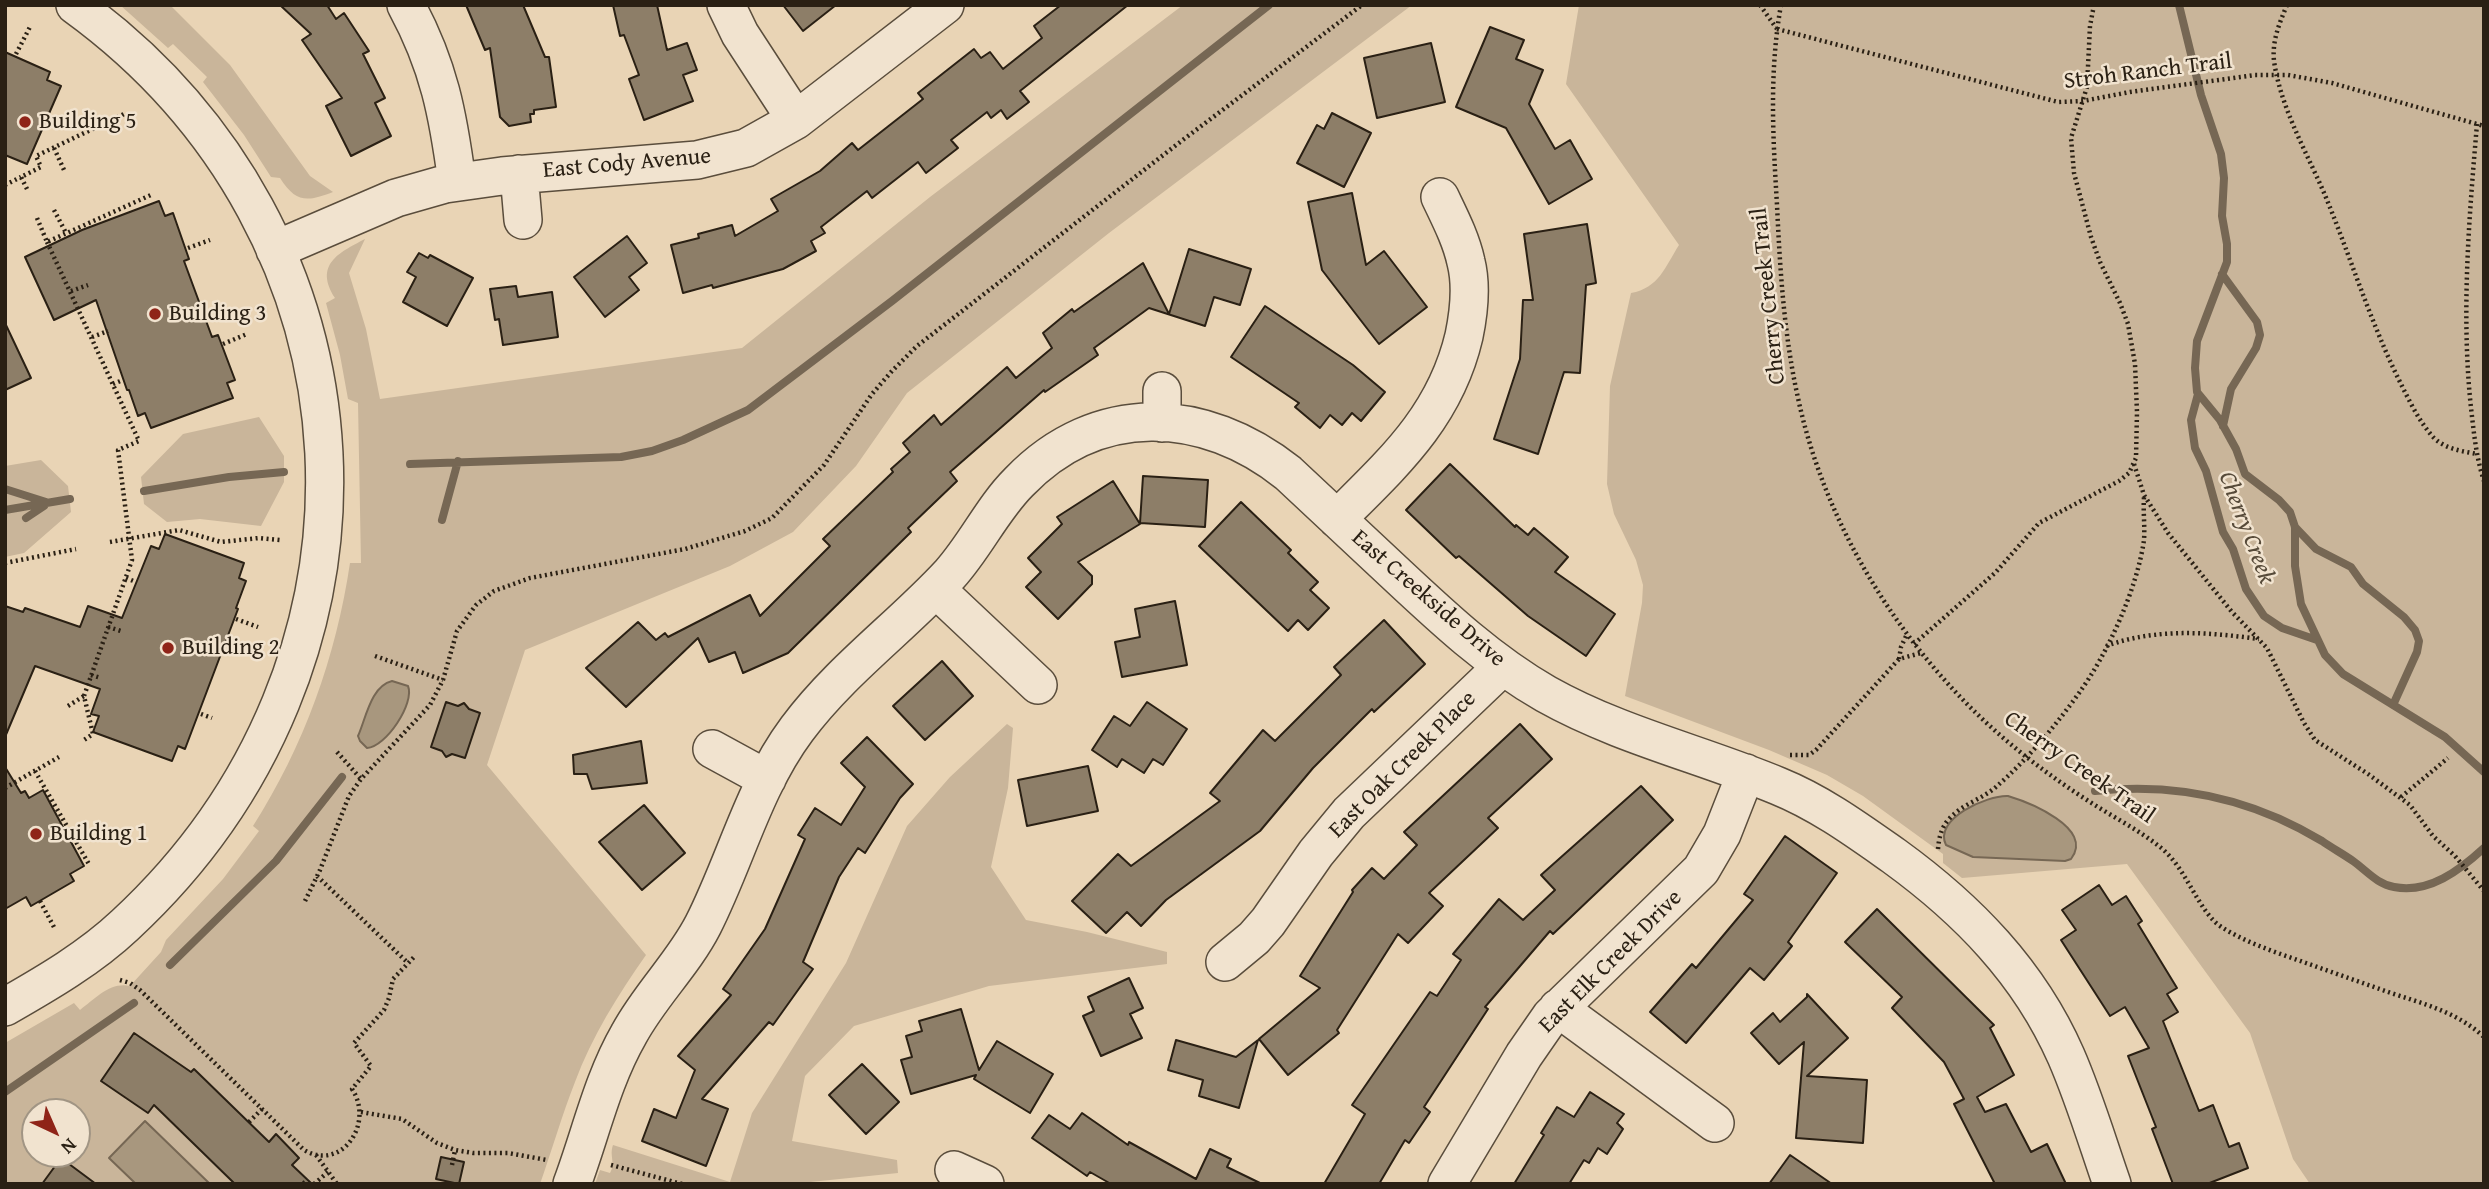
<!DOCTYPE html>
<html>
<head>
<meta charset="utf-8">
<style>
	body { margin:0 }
	#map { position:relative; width:2489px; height:1189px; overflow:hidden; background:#e9d4b5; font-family:"Gentium Book Plus",serif }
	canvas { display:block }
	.frame { position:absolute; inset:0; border:7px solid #2a2014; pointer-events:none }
	.north { position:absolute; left:21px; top:1098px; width:70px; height:70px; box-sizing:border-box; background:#f1e3cf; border:2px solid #a19584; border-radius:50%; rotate:136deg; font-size:19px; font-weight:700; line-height:28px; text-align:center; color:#2a2014 }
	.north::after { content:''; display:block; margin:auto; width:24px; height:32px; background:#8f2418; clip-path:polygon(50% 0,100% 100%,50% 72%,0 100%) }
</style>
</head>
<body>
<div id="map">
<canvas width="2489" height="1189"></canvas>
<div class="frame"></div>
<div class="north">N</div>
</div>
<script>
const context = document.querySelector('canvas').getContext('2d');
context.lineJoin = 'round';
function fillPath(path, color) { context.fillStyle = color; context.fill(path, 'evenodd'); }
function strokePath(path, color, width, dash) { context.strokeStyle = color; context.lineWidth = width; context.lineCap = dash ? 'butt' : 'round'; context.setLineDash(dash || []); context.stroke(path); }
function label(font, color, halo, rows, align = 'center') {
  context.font = font + ' "Gentium Book Plus",serif'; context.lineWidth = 5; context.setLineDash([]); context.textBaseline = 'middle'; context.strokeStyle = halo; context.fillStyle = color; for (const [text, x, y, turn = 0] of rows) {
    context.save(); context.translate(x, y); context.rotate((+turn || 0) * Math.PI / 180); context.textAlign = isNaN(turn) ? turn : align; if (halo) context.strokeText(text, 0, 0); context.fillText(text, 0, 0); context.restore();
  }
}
fillPath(new Path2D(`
	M120 5H170L230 65 310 176 333 192C307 202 296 203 280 178L271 177 244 135 203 82 207 77 173 44 168 48Z
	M1183 5H1412L1109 233 907 393 856 466 793 532 730 566 525 650 487 765 646 955C618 995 592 1036 575 1082 562 1115 552 1150 540 1184H5V1043L74 1003 80 1010C96 998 110 982 130 986L161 952 166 940 223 879 259 831 253 826C304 746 336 657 350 563H361L358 403 348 399 340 355 326 303 335 298C314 265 338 253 365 239L349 273 366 329 380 399 742 348 930 197ZM35 1112H77V1154H35Z
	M1579 5H2484V1184H2310L2293 1159 2250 1033 2127 864 1962 878 1943 863V854L1863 796 1827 775 1769 750 1625 696 1642 603 1643 585 1636 560 1614 514 1607 484 1610 386 1631 293C1659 288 1665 267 1679 245L1566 84Z
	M259 417 284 456V482L261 526 200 519 167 522 144 504 141 477 183 434Z
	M41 460 68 486 71 512 24 553 5 557V466Z
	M1007 724 1013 728 1008 788 991 867 1026 920 1087 932 1167 952V964L989 986 854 1026 805 1076 792 1141 897 1160 898 1173 791 1184H595L600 1170 610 1173C616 1163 609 1156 613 1145L730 1182 752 1113 846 963 907 826 950 777Z`), '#c9b59a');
const water = new Path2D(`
	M392 681 408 686C415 703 386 747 367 748L360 741 358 736C366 718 371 686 392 681Z
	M2008 796C2028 802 2095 828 2071 859L2065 861 1973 857 1946 845C1933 819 1987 795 2008 796Z
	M145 1121 210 1184H136L109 1158Z`);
fillPath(water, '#a8977e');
strokePath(water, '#766754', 2);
strokePath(new Path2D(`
	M2179 5 2201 95 2221 154 2224 178 2222 216 2227 244V262L2197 341 2195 368 2197 392 2220 420 2236 449 2245 474 2279 500 2290 512 2295 527V566L2301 604 2325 655 2343 674 2445 737 2484 772
	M2222 274 2257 322 2260 335 2256 348 2231 389 2223 426
	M2198 394 2191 420 2195 448 2206 471 2223 532 2233 549 2246 589 2264 616 2282 628 2317 640
	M410 464 621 457 652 451 683 440 748 410 892 301 1269 5
	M5 489 46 502
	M144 491 229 477 284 472
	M5 510 70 499
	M26 518 44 506
	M442 520 458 461
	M2295 527 2316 549 2351 567 2363 584 2404 617 2415 630 2419 641 2417 652 2393 705
	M2095 791C2177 782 2251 798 2322 841 2332 848 2343 854 2353 861 2367 871 2377 884 2394 887 2429 894 2460 870 2484 848
	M170 965 276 861 342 777
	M5 1092 134 1003`), '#766754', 8);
const building = new Path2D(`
	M280 5H327L336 19 344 13 369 51 363 54 385 98 375 103 391 136 351 156 326 106 342 98 302 40 311 34Z
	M466 5H523L545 57H549L556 107 534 110V114H530L531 122 509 126 500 117 490 48 485 50Z
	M613 5H657L667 50 687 43 697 70 683 75 693 101 644 120 629 79 639 75 624 35 620 36Z
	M783 5H836L803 31Z
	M1061 5H1128L1020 91 1029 102 1007 119 1001 110 991 118 987 112 951 140 958 148 926 173 918 162 872 198 867 191 821 227 825 233 811 241 816 251 783 269 713 288 712 285 683 293 671 245 699 238 698 234 732 225 735 236 778 211 771 199 820 171 852 143 858 150 923 99 918 93 974 49 981 58 990 52 1003 69 1042 38 1034 26Z
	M1490 27 1524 40 1516 59 1543 70 1529 104 1555 149 1570 140 1592 179 1549 204 1506 128 1456 107Z
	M1431 43 1445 102 1377 118 1364 58Z
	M5 52 50 72 47 80 61 86 27 164 5 155Z
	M1332 113 1371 133 1344 187 1297 163 1317 125 1324 129Z
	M1352 193 1366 265 1384 251 1427 307 1379 344 1322 270 1308 202Z
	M159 201 165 216 173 213 189 259 184 261 212 337 218 335 235 380 227 383 233 398 151 428 145 413 138 416 129 390H127L96 300 54 320 25 257 82 230Z
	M1587 224 1596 283 1586 285 1580 373 1564 372 1538 454 1494 439 1520 359 1523 300H1533L1524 234Z
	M627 236 647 263 629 277 639 290 605 317 574 277Z
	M1189 249 1251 269 1240 305 1214 297 1205 326 1149 308 1094 348 1098 355 1045 392 1044 390 950 472 957 481 908 528 911 532 788 653 743 673 735 652 709 662 698 638 626 707 586 668 638 622 656 640 665 633 668 637 750 595 760 616 830 546 823 539 893 472 891 469 910 452 903 443 934 415 941 425 1007 367 1016 378 1052 348 1043 333 1072 309 1074 312 1143 263 1169 314Z
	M419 253 428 258 430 255 473 278 447 326 403 302 416 277 407 272Z
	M516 286 518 297 552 292 558 337 503 345 499 319 495 320 490 289Z
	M1265 306 1353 365 1385 392 1361 421 1352 413 1342 425 1330 415 1320 428 1295 407 1299 403 1231 357Z
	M5 323 31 378 5 390Z
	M1450 464 1515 527 1516 525 1528 535 1534 528 1568 557 1555 572 1615 614 1586 656 1528 616 1459 556 1456 558 1406 510Z
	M1143 476 1208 480 1205 527 1140 523Z
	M1113 481 1140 524 1078 562 1092 576V584L1058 619 1026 587 1041 572 1028 558 1062 524 1057 517Z
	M1241 502 1291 550 1288 553 1318 582 1310 590 1329 608 1308 630 1298 620 1288 631 1199 546Z
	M165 534 244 563 239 578 246 581 236 608 238 609 185 749 178 746 172 761 93 732 99 716 91 714 100 689 35 666 5 737V606L23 612 25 608 80 627 88 606 122 618 151 546 159 549Z
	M1175 601 1187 665 1122 677 1115 642 1140 637 1135 609Z
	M1384 620 1425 664 1374 712 1372 709 1313 768 1260 831 1166 900 1141 926 1127 912 1106 933 1072 901 1118 854 1131 866 1220 801 1210 793 1263 730 1275 741 1341 675 1334 667Z
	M942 661 973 696 925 740 893 706Z
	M446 702 458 706 464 703 469 709 480 713 465 758 452 754 446 757 442 751 431 747Z
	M1147 702 1187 729 1163 765 1153 759 1144 773 1122 759 1117 767 1092 750 1114 716 1130 726Z
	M1520 724 1552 759 1488 818 1498 828 1429 893 1443 906 1408 943 1398 934 1337 1030 1339 1033 1288 1075 1259 1039 1320 988 1300 976 1353 892 1352 890 1372 868 1384 879 1417 845 1404 832Z
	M867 737 913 784 900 798 865 853 858 848 839 877 803 962 813 969 773 1025 769 1022 702 1099 728 1109 706 1166 642 1141 654 1109 676 1118 695 1070 678 1056 731 995 723 989 765 929 805 839 798 835 815 808 841 825 865 787 841 763Z
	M641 741 647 783 592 789 587 774H574L573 755Z
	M1088 766 1098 811 1027 826 1018 780Z
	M5 767 21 793 25 791 29 798 43 790 84 866 70 874 74 881 31 906 26 897 5 909Z
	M1641 786 1673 820 1553 934 1550 931 1485 1007 1488 1009 1424 1107 1430 1112 1409 1143 1405 1140 1379 1184H1324L1365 1114 1352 1105 1430 992 1437 996 1461 960 1453 954 1499 899 1523 920 1555 890 1541 875Z
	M644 805 685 853 642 890 599 842Z
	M1785 836 1837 873 1788 942 1792 946 1764 980 1750 968 1686 1043 1650 1012 1692 964 1696 968 1753 900 1744 894Z
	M2099 885 2112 905 2126 896 2142 921 2138 924 2177 988 2167 994 2178 1012 2163 1021 2199 1111 2213 1105 2229 1147 2239 1143 2248 1168 2207 1184H2173L2152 1129 2156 1127 2128 1056 2149 1048 2125 1007 2110 1016 2061 940 2076 930 2062 910Z
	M1877 909 1994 1025 1990 1028 2014 1075 1977 1097 1985 1112 2006 1104 2031 1152 2047 1144 2066 1184H1995L1954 1104 1964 1099 1944 1062 1892 1008 1902 997 1845 942Z
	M1129 978 1143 1008 1130 1014 1142 1038 1101 1056 1083 1016 1094 1011 1088 997Z
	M1807 994 1848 1038 1807 1076 1867 1080 1863 1143 1796 1138 1804 1042 1779 1064 1751 1033 1773 1013 1780 1022 1807 997Z
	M961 1009 979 1070 997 1041 1053 1074 1030 1113 974 1079 976 1075 911 1094 901 1060 912 1057 906 1036 922 1031 919 1021Z
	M134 1033 191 1072 194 1069 269 1142 276 1134 299 1158 292 1165 312 1184H235L154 1105 148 1113 101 1081Z
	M1176 1040 1236 1057 1258 1040 1239 1108 1199 1096 1203 1080 1168 1070Z
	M862 1064 899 1102 866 1134 829 1095Z
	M1590 1092 1624 1114 1617 1123 1623 1129 1607 1154 1598 1148 1589 1163 1584 1160 1569 1184H1514L1544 1135 1541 1133 1557 1107 1574 1117Z
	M1082 1113 1128 1145 1129 1142 1196 1179 1210 1149 1231 1159 1227 1167 1262 1184H1111L1090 1172 1087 1176 1032 1138 1049 1115 1070 1129Z
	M1790 1155 1832 1184H1769Z
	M441 1157 464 1162 459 1184 436 1179Z
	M61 1158 96 1184H42Z`);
fillPath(building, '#8d7e68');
strokePath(building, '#2a2014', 2);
const minor = new Path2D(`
	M406 5C439 66 448 114 457 182
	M726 5 740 34 796 120
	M519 174 523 220
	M275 250 396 198 445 184 502 176 697 160 746 148 796 120 945 5
	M1162 391V423
	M1337 519C1393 463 1445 417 1464 336 1469 312 1472 286 1466 262 1461 239 1450 218 1440 197
	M936 589 1038 685
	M712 749 767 779
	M1225 962 1254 938 1268 922 1316 853 1349 813 1503 666
	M5 1007C47 983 90 958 125 925 408 663 389 233 75 5
	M1558 1008 1715 1123
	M954 1170 985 1184
	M572 1184C591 1133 602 1081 629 1034 650 995 683 964 703 925 736 860 753 788 797 729 841 670 901 627 950 574 976 545 992 509 1019 482 1097 401 1204 406 1288 473 1324 507 1360 540 1396 574 1443 618 1490 662 1546 694 1619 735 1701 754 1778 786 1820 803 1857 830 1894 856 1967 909 2029 972 2066 1056 2084 1097 2097 1141 2112 1184
	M1447 1184 1524 1055 1551 1016 1701 870 1722 834 1746 773`);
strokePath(minor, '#5a4d3c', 40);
strokePath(new Path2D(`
	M1760 5 1777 29
	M1781 5C1769 72 1773 138 1777 205 1780 270 1784 335 1798 398 1823 515 1887 624 1971 708 2007 744 2048 775 2090 802 2113 817 2139 830 2160 847 2188 869 2198 913 2223 928 2249 944 2278 953 2306 963 2334 973 2363 983 2391 993 2424 1004 2457 1012 2484 1037
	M2287 5C2279 24 2272 41 2274 61 2281 110 2309 156 2327 200 2351 259 2370 320 2398 378 2408 398 2418 420 2433 437 2445 449 2461 451 2477 454
	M1777 29 2058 102 2083 101 2130 92 2255 75H2288L2332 83 2484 126
	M16 54 31 25
	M2477 124C2469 218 2461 314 2471 408 2474 433 2476 457 2484 481
	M54 148 64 170
	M5 185 21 177
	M27 189 21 177 41 167 36 156 124 114
	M54 210 66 233
	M37 218 47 242 153 194
	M47 242 139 441 118 450 132 560 84 696 93 734 84 740
	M188 248 210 240
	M71 291 88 285
	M92 337 108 331
	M223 344 247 334
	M113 384 123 380
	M2134 464 2144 495 2168 533 2232 612 2267 648 2304 723 2315 740 2368 774 2410 805 2433 836 2455 856 2484 891
	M110 542 179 530 221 542 259 538 280 540
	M5 563 76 549
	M126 578 136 582
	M236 619 258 627
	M108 627 121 631
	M1914 644 1995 573 2039 523 2119 481 2129 473 2136 458 2137 412 2135 364 2128 324 2120 303 2100 262 2091 237 2074 173 2071 138 2087 87 2090 26 2094 5
	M2106 646C2156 628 2207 632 2259 639
	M375 656 443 680
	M1899 659 1901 647 1907 634
	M91 675 101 678
	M68 706 84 696
	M201 714 212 718
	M337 752 361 779
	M1790 755H1809L1816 750 1899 659 1921 653
	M35 771 90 866
	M5 788 59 757
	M2401 797 2448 758
	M1938 849C1939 838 1941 828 1949 819 1962 804 1983 799 1997 786 2026 761 2057 724 2079 693 2108 653 2137 589 2144 540 2145 526 2143 512 2144 497
	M317 876 408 963
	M40 901 55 929
	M305 901 320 870 349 796 361 779 430 705 443 680 457 631 476 605 494 591 530 578 685 549 745 531 772 518 824 465 872 394 892 371 917 346 1184 139 1362 5
	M120 980 130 983 140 990 304 1150C341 1172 375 1124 352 1089L371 1066 354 1043 384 1010 389 998 393 979 415 956
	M361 1112 402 1119 437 1143 455 1150 473 1153H508L547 1160
	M249 1122 262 1109
	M316 1155 337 1184
	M452 1165 455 1150
	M611 1165 682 1184
	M302 1182 305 1184
	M314 1184 328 1172`), '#2a2014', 4.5, [2, 3.5]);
strokePath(minor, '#f1e3cf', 37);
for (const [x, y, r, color] of [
	[25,122,7,"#8f2418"],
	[155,314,7,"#8f2418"],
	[168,648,7,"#8f2418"],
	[36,834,7,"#8f2418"]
]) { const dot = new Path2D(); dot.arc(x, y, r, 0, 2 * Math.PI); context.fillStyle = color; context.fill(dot); strokePath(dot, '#f1e3cf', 2.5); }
label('23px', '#2a2014', '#f1e3cf', [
	["Stroh Ranch Trail",2148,72,-7],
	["East Cody Avenue",627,164,-5],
	["Cherry Creek Trail",1769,296,-96],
	["East Creekside Drive",1428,599,41],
	["East Oak Creek Place",1403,765,-45],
	["Cherry Creek Trail",2079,768,35],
	["East Elk Creek Drive",1611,962,-45]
]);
label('23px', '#2a2014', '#f1e3cf', [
	["Building 5",39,122],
	["Building 3",169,314],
	["Building 2",182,648],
	["Building 1",50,834]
], 'left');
label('italic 24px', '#564a39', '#f1e3cf', [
	["Cherry Creek",2246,528,69]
]);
</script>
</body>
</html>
